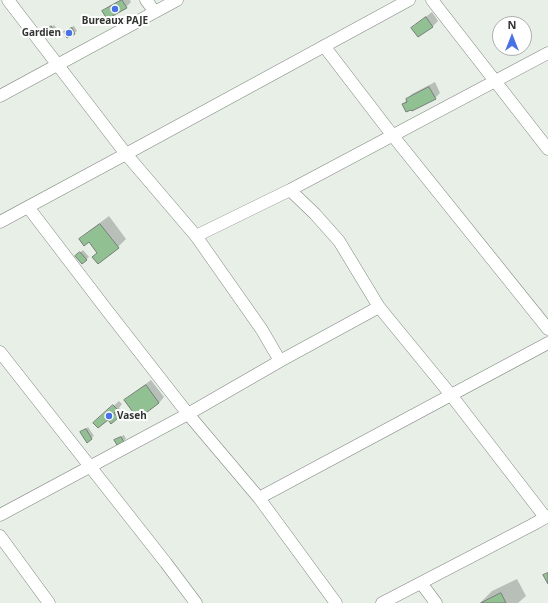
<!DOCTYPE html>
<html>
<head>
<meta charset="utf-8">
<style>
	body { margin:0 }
	#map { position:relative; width:548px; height:603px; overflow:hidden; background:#e7efe7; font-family:"Noto Sans",sans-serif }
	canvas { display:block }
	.north { position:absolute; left:492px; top:16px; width:40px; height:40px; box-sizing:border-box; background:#fff; border:1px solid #adaead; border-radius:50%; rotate:0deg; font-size:11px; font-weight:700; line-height:16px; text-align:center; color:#323532 }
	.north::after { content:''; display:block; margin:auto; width:14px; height:18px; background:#4972e5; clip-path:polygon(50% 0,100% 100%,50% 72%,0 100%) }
</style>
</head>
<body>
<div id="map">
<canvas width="548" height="603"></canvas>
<div class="north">N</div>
</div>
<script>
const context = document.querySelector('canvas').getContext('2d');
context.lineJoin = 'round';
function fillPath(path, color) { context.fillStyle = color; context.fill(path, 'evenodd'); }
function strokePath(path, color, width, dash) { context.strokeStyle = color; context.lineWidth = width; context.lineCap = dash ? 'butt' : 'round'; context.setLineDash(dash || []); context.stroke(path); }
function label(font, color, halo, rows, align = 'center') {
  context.font = font + ' "Noto Sans",sans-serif'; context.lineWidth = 4; context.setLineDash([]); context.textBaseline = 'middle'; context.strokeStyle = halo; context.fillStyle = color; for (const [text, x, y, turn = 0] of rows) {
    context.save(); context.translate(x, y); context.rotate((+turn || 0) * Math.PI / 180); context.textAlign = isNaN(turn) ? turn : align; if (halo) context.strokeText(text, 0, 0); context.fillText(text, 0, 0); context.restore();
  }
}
fillPath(new Path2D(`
	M120 0H130L131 2 126 7 104 11 109 6Z
	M432 12 438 21 433 26 418 36 412 28 418 23Z
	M54 25 60 33 55 37 49 29Z
	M74 26 77 31 74 33 65 32 67 29Z
	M435 82 440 93 435 98 403 104 412 94Z
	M109 216 126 239 118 247 98 252 90 241 81 239 89 231Z
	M83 250 89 257 82 263 76 256Z
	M151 380 164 397 159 403 138 418 126 400 131 395Z
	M119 401 122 404 119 408 122 412 117 417 108 418H100Z
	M88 427 94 436 87 441 81 432Z
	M124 435 126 439 123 441 116 440 118 438Z
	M517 579 526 596 518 603H480L492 591Z`), '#0003');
const building = new Path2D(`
	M122 0 127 8 107 19 102 11Z
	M426 17 433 27 418 37 411 28Z
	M51 26 58 36 55 38 48 29Z
	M72 28 75 34 67 38 64 32Z
	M429 87 436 99 412 111 411 110 406 112 402 104 407 102 406 99Z
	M100 224 119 248 98 264 92 257 97 253 89 242 84 246 79 239Z
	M80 252 87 260 82 264 75 256Z
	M146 385 159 403 138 419 124 400Z
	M113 405 118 410 114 413 118 418 111 424 108 420 98 428 93 423Z
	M86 429 92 439 87 443 80 432Z
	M121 437 124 442 117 445 114 440Z
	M548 573V584L543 575Z
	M501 593 506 603H481Z`);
fillPath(building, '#91c093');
strokePath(building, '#767e77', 1);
const minor = new Path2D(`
	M8 0 126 154 196 236 262 330 280 361
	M146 0 155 12
	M432 0 548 149
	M324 46 393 136 548 329
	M0 96 177 0
	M290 190 315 214 339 241 379 307 451 395 545 517
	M28 207 106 309 188 414 259 498 336 603
	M0 222 126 154 409 0
	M196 236 290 190 548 53
	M0 352 166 563 196 603
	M259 498 548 343
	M0 515 188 414 280 361 379 307
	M0 536 49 603
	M421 583 436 603
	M382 603 532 525 548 516`);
strokePath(minor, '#808880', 13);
strokePath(minor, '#fff', 12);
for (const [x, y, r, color] of [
	[115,9,4,"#4972e5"],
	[69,33,4,"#4972e5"],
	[109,416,4,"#4972e5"]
]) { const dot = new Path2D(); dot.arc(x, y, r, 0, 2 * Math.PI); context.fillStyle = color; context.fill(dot); strokePath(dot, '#fff', 1.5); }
label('bold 10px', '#323532', '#fff', [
	["Bureaux PAJE",115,21],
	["Gardien",61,33,"right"],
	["Vaseh",117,416,"left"]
]);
</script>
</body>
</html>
